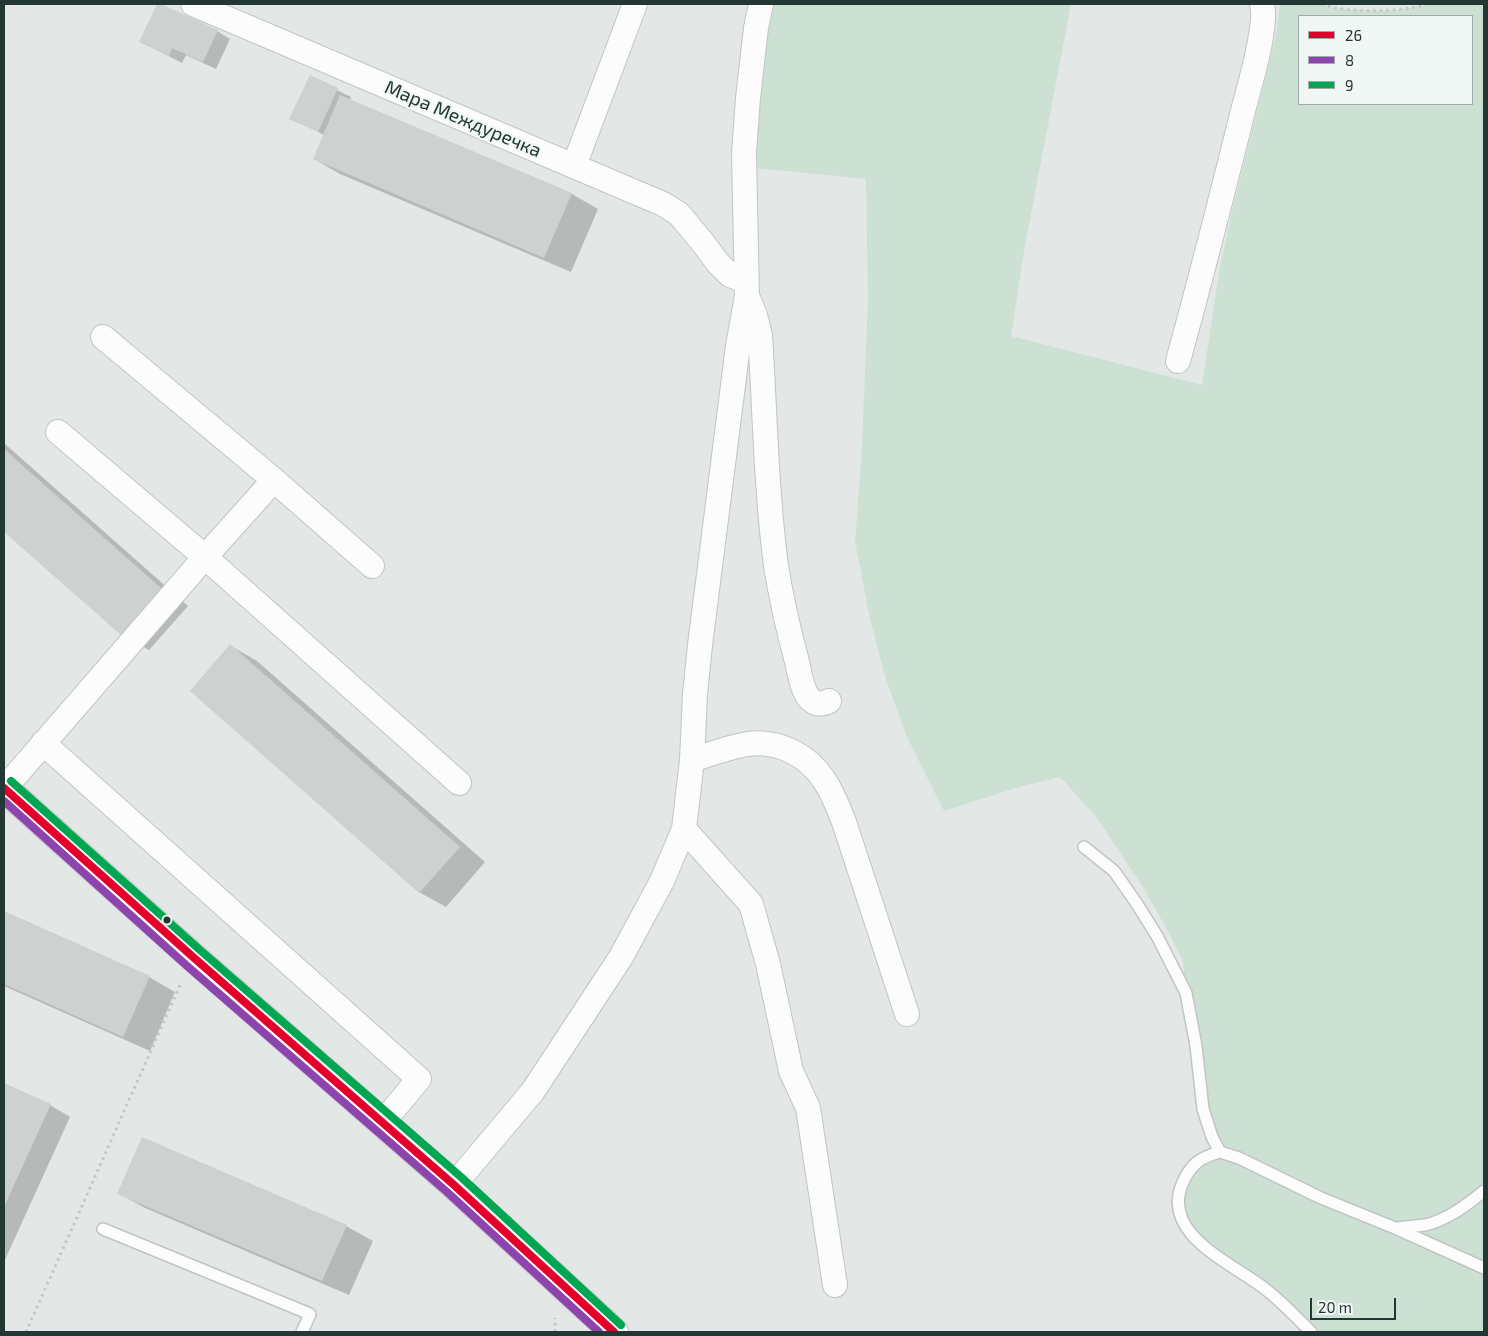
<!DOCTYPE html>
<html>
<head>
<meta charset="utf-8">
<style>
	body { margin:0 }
	#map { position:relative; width:1488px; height:1336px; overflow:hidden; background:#e3e8e6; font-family:"Exo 2",sans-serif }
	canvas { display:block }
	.frame { position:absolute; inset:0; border:5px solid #233835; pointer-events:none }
	.legend { position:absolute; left:1298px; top:15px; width:175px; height:90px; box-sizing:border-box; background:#f1f7f4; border:1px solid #9faba8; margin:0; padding:6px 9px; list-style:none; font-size:15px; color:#233835 }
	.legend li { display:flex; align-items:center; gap:10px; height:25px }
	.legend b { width:25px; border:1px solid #9faba8 }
	.scale { position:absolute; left:1310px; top:1298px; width:86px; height:22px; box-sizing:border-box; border:2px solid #233835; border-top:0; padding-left:6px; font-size:15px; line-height:18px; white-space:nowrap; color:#233835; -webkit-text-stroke:4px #f1f7f4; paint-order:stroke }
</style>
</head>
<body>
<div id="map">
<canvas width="1488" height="1336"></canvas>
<div class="frame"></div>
<ul class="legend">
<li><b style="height:6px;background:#e4002b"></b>26</li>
<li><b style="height:6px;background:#8e44ad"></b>8</li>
<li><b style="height:6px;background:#00a651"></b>9</li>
</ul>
<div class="scale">20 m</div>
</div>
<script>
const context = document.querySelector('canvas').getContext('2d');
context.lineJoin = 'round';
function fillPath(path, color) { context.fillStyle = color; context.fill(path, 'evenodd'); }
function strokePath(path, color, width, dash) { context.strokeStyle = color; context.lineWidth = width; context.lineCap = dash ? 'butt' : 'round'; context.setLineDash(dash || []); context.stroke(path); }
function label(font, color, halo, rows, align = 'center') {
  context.font = font + ' "Exo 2",sans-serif'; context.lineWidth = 4.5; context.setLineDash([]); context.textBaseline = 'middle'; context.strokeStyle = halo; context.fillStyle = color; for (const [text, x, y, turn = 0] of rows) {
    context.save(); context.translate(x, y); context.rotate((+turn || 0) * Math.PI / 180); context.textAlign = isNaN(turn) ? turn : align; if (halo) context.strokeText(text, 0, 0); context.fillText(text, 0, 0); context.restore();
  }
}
fillPath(new Path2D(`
	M761 4H1071L1025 246 1011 336 1202 385 1220 267 1234 203 1276 35 1280 4C1293 4 1306 3 1319 4 1325 4 1329 7 1334 8 1364 11 1399 13 1428 4H1484V1332H1311L1182 1222 1186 1176 1219 1153 1212 1137 1186 993 1183 962 1165 926 1144 889 1097 818 1060 777 1019 787 944 811 907 737 886 680 870 619 855 542 862 446 868 299 866 179 744 167ZM1299 16H1472V104H1299Z`), '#cde0d4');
fillPath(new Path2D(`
	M158 4 217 31 230 39 216 69 186 55 182 63 141 42Z
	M310 77 351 97 350 100 572 194 598 209 571 272 340 174 314 159 324 135 291 118Z
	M4 443 188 606 149 650 122 635 4 530Z
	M231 646 257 661 485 862 446 907 419 892Z
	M4 913 149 977 175 992 150 1051 4 986Z
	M4 1084 50 1105 70 1117 4 1262Z
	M118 1193 346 1226 373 1241 349 1295 145 1208Z`), '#0003');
fillPath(new Path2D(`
	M157 4H161L218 30 203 62 172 48 169 56 139 42Z
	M310 75 338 88 318 132 289 119Z
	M340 95 572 193 544 258 313 159Z
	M4 449 163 590 122 636 4 532Z
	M230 644 460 847 419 893 190 691Z
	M4 911 150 976 123 1037 4 984Z
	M4 1083 51 1104 4 1207Z
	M142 1137 347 1225 322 1281 117 1194Z`), '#cdd1d0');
const lane = new Path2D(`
	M1084 847 1114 871 1137 904 1157 936 1186 993 1196 1046 1203 1109 1212 1137 1220 1152 1239 1158 1321 1198 1395 1228 1484 1268
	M1220 1152C1201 1157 1191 1164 1183 1182 1159 1234 1232 1263 1264 1288 1281 1301 1296 1317 1311 1332
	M1397 1228C1406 1227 1416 1226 1425 1225 1447 1220 1467 1205 1484 1191
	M103 1229 310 1314 302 1332`);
const street = new Path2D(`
	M193 4 663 204 679 214 703 243 718 263 730 275 745 281
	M574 166 635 4
	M747 296 755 315 760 335C765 412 766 489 776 566 781 597 788 628 796 658 799 669 802 693 811 700 817 705 823 704 829 701
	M103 337 274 480 372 566
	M1178 361C1201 278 1222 195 1243 111 1249 87 1268 26 1262 4
	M58 432 205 557 459 783
	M43 743 419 1079 383 1122
	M692 760C710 754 729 747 748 744 778 740 808 755 824 780 833 793 838 807 844 822L907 1014
	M4 789 205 557 274 480
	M684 829 751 904 768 964 791 1071 808 1108 835 1285
	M454 1185 533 1091 621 957 662 881 684 829 692 760 695 694 700 645 738 346 747 296 744 153 748 98 756 28 761 4`);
const secondary = new Path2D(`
	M4 788 193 957 454 1185 614 1332`);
strokePath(lane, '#c0c5c3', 14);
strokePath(street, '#c0c5c3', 26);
strokePath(secondary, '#bfc5c3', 30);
strokePath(new Path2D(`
	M1322 4C1346 14 1403 12 1428 4
	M26 1332 181 983
	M555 1332V1318`), '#c0c8c5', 3, [2.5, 4]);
strokePath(lane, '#fbfcfb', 11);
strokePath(street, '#fbfcfb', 24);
strokePath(secondary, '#fbfcfb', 28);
strokePath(new Path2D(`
	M4 788 193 957 454 1185 614 1332`), '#e4002b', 8);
strokePath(new Path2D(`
	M4 801 186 965 447 1192 599 1332`), '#8e44ad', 8);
strokePath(new Path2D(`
	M11 781 200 950 461 1177 621 1325`), '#00a651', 8);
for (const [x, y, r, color] of [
	[167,920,4.5,"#233835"]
]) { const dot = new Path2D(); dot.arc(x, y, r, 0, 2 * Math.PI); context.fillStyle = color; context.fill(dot); strokePath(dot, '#f1f7f4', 2); }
label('19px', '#233835', '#f1f7f4', [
	["Мара Междуречка",463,119,23]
]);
</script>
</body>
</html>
